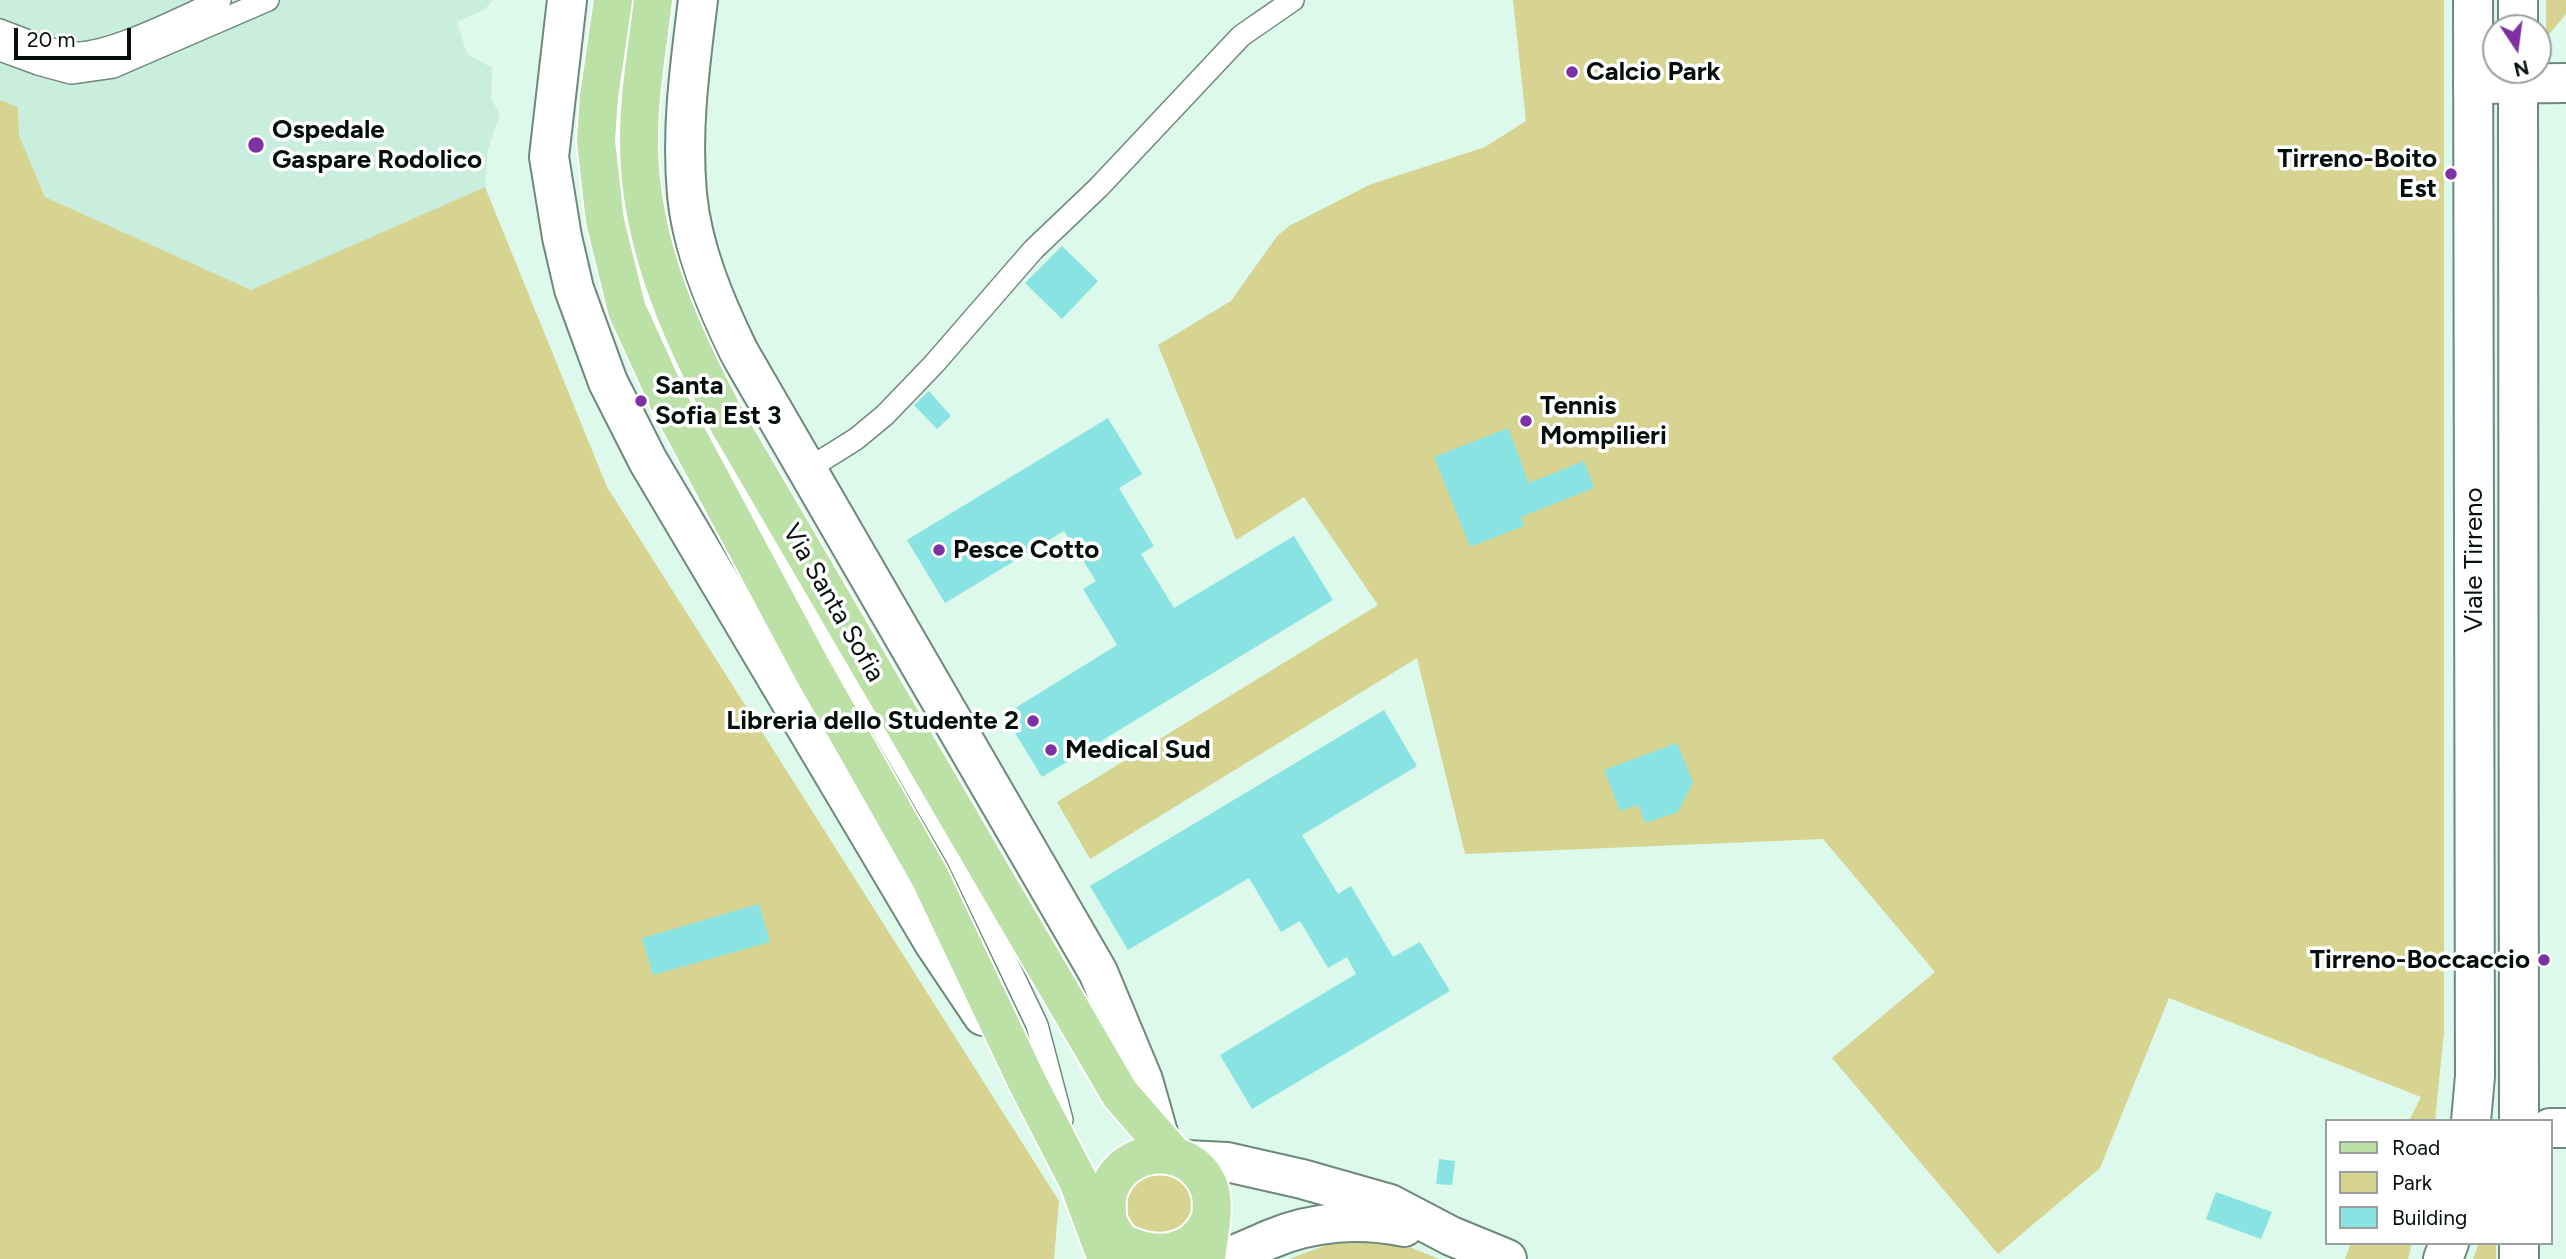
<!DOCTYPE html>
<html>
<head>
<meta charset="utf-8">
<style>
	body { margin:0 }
	#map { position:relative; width:2566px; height:1259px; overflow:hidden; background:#dcf9eb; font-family:Figtree,sans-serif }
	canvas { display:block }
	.legend { position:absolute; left:2325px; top:1119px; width:228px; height:126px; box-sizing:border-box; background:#fff; border:2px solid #9b9f9d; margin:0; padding:9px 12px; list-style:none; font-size:21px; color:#060f0a }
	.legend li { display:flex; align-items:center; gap:14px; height:35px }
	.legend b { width:35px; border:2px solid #9b9f9d }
	.north { position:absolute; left:2482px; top:14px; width:70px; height:70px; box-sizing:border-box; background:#fff; border:2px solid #9b9f9d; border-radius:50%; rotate:167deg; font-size:19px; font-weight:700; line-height:28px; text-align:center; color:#060f0a }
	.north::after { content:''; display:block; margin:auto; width:24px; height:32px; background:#7e31a2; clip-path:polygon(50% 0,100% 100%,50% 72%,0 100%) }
	.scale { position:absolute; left:14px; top:28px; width:117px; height:32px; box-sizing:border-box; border:4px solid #060f0a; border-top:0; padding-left:9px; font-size:21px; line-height:24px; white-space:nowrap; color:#060f0a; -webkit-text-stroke:5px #fff; paint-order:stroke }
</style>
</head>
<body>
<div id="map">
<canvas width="2566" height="1259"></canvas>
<ul class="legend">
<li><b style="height:9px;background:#bbe1a7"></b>Road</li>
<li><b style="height:19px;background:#d7d492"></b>Park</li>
<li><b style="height:19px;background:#89e3e2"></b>Building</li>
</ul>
<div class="north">N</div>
<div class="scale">20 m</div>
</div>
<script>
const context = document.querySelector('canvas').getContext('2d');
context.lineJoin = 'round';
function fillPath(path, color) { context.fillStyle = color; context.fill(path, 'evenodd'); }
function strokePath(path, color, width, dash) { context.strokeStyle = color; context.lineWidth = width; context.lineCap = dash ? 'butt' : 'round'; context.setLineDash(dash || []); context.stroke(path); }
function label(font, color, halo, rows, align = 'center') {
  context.font = font + ' Figtree,sans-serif'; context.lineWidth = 7; context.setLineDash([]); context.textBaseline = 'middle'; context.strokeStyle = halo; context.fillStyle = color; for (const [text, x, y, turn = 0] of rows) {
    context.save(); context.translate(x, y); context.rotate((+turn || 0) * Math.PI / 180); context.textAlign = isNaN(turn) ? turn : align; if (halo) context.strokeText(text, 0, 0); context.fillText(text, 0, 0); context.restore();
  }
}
fillPath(new Path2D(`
	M0 0H493L484 10 457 22 467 54 492 68 491 99 500 114 488 149 485 187 251 291 45 197 19 135 18 107 0 100Z`), '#c9eedd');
fillPath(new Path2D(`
	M1513 0H2444V1032L2435 1121H2409L2421 1097 2169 998 2100 1168 1998 1254 1832 1058 1935 972 1823 839 1465 854 1417 658 1090 859 1057 802 1378 605 1304 497 1236 540 1158 345 1231 301 1277 236 1289 226 1369 185 1485 147 1526 121Z
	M2546 0H2566V14L2546 38Z
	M0 100 18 107 19 135 45 197 251 290 485 187 607 487 1059 1201 1054 1259H0Z
	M1157 1171C1189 1178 1204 1199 1184 1229L1145 1239C1120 1214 1119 1209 1137 1178Z
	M1340 1240H1392L1439 1259H1289Z
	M2351 1243H2412L2408 1259H2345Z
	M2479 1243H2496V1259H2473Z`), '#d7d492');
fillPath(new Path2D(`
	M1062 246 1098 281 1062 319 1025 283Z
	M929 391 951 416 937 429 914 405Z
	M1108 418 1142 474 1119 488 1154 546 1141 554 1174 608 1294 536 1333 600 1042 777 1004 715 1117 645 1083 589 1096 581 1064 531 945 603 907 540Z
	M1508 428 1529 483 1584 461 1594 488 1521 517 1524 526 1470 547 1434 457Z
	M1384 710 1417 766 1302 835 1338 894 1351 886 1393 957 1420 942 1450 991 1252 1109 1220 1055 1356 974 1347 957 1328 968 1300 921 1281 932 1249 878 1128 950 1090 886Z
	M1677 743 1693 782 1678 812 1645 823 1638 805 1620 811 1604 770Z
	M759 904 770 942 653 975 642 938Z
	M1439 1159 1455 1161 1452 1185 1436 1184Z
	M2216 1192 2272 1212 2261 1239 2206 1219Z`), '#89e3e2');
const lane = new Path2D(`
	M633 0 618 140 626 216 647 302 664 344 711 434 957 858 1037 1025 1062 1120
	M0 30C22 38 48 51 73 53 110 55 184 16 220 0
	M0 50 38 64 71 73 113 67 268 0
	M808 469 856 439 885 415 934 364 1033 250 1099 187 1241 36 1293 0`);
const street = new Path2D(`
	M567 0 549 157 562 237 574 289 608 382 648 461 934 943 983 1016
	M698 0C690 65 681 128 687 194 692 248 715 303 739 352L1098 972 1143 1080 1160 1140
	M2473 84 2566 83
	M2550 1128H2566`);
const secondary = new Path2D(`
	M2518 28V0
	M2518 70 2519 1121
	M2471 1121 2475 1076 2473 0
	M1186 1160 1227 1162 1302 1179 1390 1204 1451 1236 1507 1259
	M1221 1259C1239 1254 1254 1246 1271 1239 1313 1221 1360 1218 1404 1227
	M2443 1259 2449 1243
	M2519 1259V1243`);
const primary = new Path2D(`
	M613 0 599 97 596 141 605 221 627 310 668 400 813 671 930 877 1027 1082 1078 1181 1107 1259
	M653 0C648 45 639 92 639 138 638 241 681 335 729 424L1120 1094 1173 1155
	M1101 1210C1109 1221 1112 1234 1122 1243 1153 1259 1193 1257 1209 1222
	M1107 1218C1107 1208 1105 1197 1110 1187 1129 1141 1200 1144 1211 1195 1214 1213 1208 1240 1206 1259`);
strokePath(lane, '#6e887c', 24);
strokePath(street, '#6e887c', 42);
strokePath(secondary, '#6e887c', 42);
strokePath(primary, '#fff', 42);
strokePath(lane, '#fff', 21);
strokePath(street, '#fff', 38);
strokePath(secondary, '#fff', 38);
strokePath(primary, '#bbe1a7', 38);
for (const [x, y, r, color] of [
	[1572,72,7,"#7e31a2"],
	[256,145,9,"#7e31a2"],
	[2451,174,7,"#7e31a2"],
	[641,401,7,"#7e31a2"],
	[1526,421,7,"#7e31a2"],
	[939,550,7,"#7e31a2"],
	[1033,721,7,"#7e31a2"],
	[1051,750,7,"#7e31a2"],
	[2544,960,7,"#7e31a2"]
]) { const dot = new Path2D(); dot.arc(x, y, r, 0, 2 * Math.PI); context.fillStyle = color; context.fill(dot); strokePath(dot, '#fff', 2.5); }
label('bold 26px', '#060f0a', '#fff', [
	["Calcio Park",1586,72],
	["Ospedale",272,130],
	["Gaspare Rodolico",272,160],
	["Tirreno-Boito",2437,159,"right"],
	["Est",2437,189,"right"],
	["Santa",655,386],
	["Sofia Est 3",655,416],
	["Tennis",1540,406],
	["Mompilieri",1540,436],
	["Pesce Cotto",953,550],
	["Libreria dello Studente 2",1019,721,"right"],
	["Medical Sud",1065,750],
	["Tirreno-Boccaccio",2530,960,"right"]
], 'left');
label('26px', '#060f0a', '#fff', [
	["Viale Tirreno",2474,560,-90],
	["Via Santa Sofia",833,603,60]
]);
</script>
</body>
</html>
